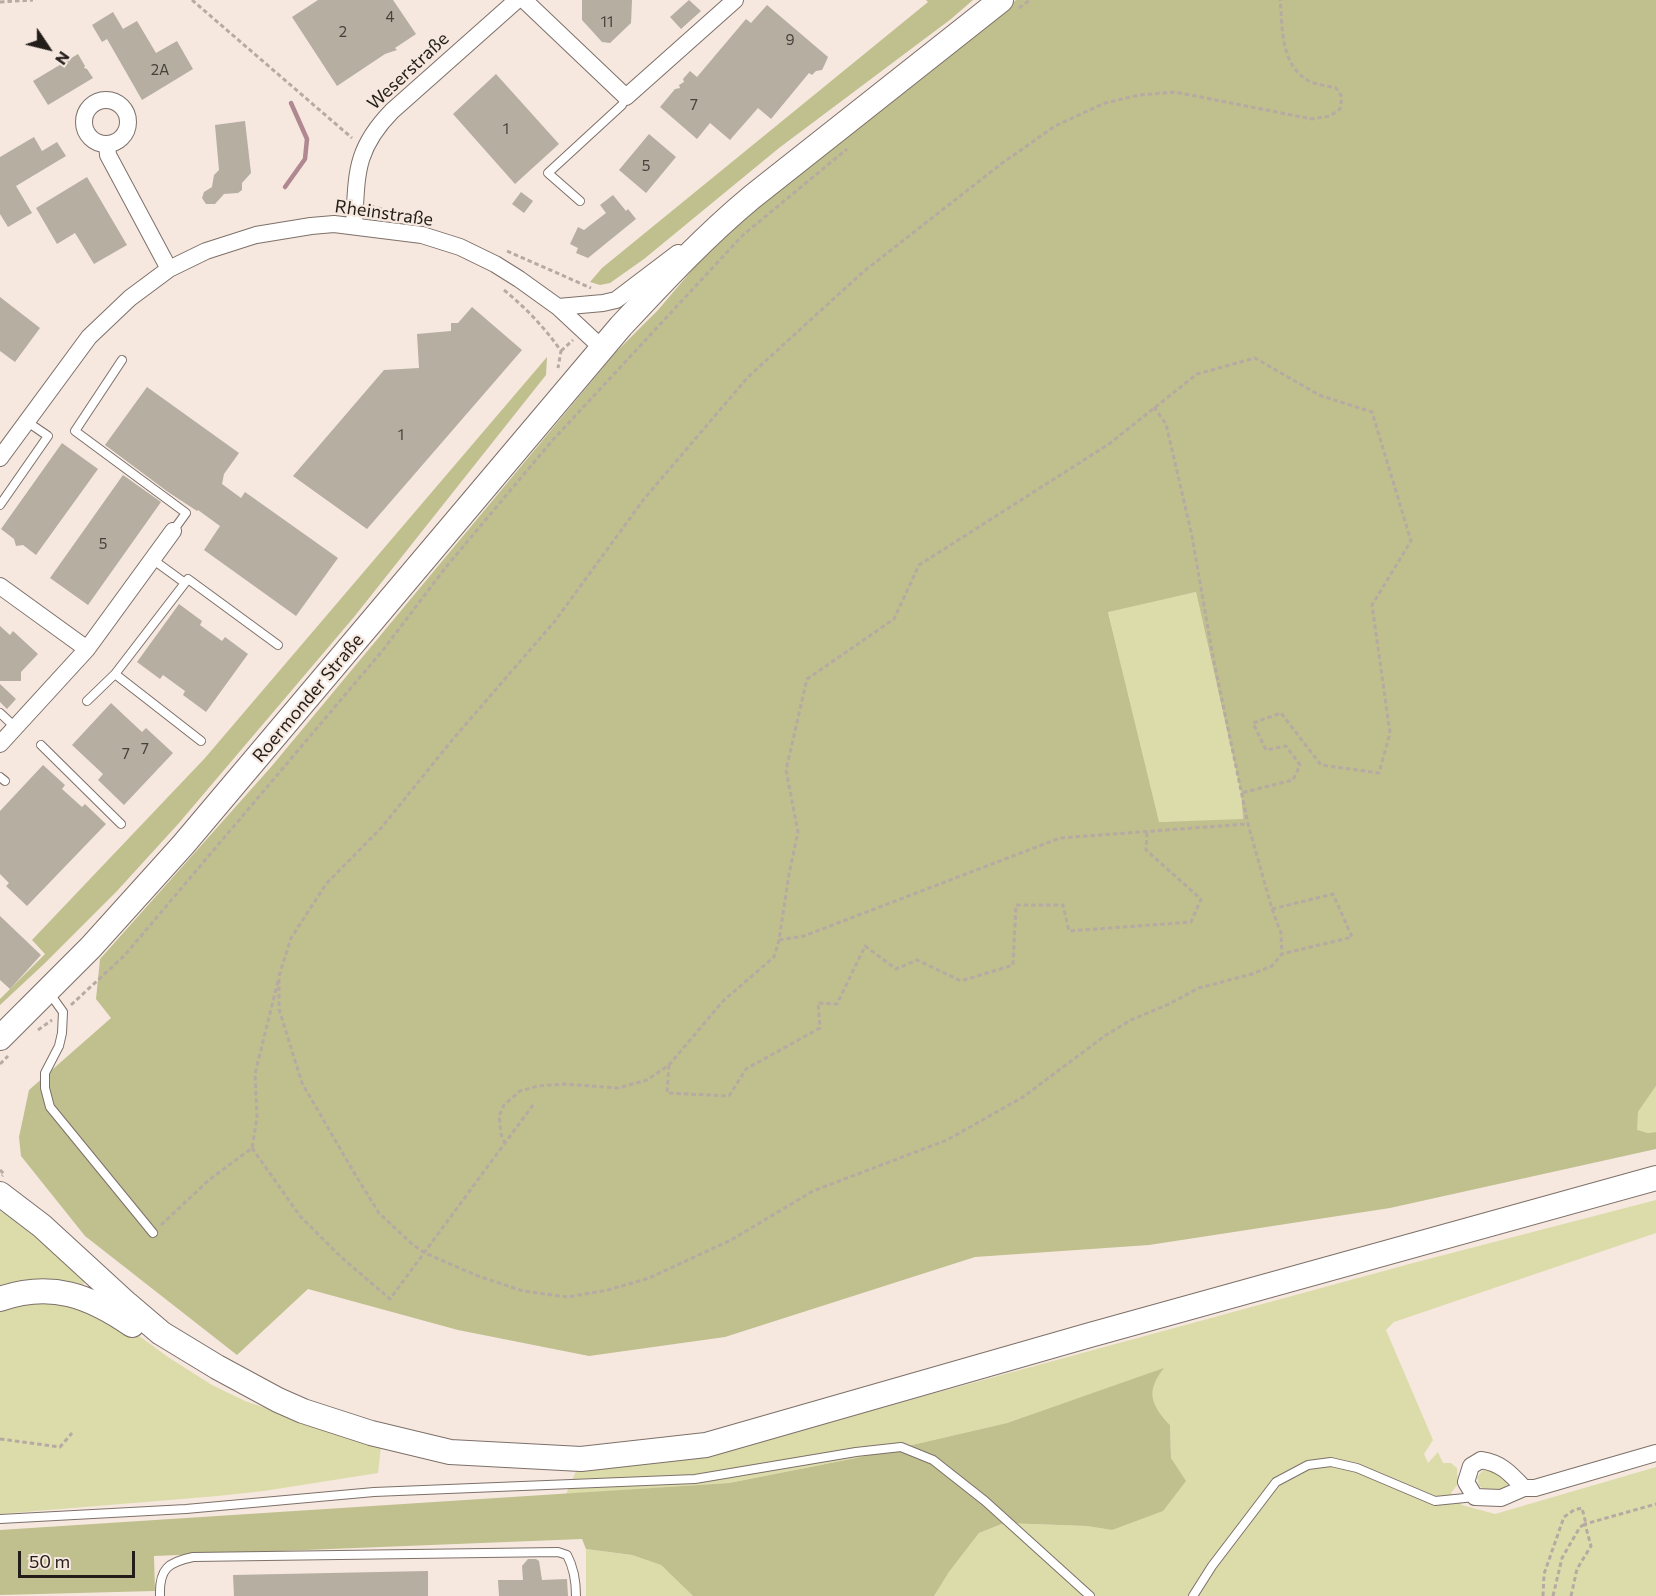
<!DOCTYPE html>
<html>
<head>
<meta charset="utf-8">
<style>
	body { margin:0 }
	#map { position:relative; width:1656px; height:1596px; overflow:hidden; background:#f6e8df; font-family:Commissioner,sans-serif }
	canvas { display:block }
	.north { position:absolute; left:18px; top:18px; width:60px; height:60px; -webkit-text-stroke:4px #f6e8df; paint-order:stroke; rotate:125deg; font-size:16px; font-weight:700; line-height:24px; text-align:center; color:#221d19 }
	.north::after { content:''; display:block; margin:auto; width:21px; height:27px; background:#221d19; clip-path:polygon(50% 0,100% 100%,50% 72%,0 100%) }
	.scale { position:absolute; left:18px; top:1551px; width:117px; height:27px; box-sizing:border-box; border:3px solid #221d19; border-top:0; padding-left:8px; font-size:18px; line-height:21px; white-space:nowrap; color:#221d19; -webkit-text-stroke:4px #f6e8df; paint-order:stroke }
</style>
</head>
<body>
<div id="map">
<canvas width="1656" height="1596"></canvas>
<div class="north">N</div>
<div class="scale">50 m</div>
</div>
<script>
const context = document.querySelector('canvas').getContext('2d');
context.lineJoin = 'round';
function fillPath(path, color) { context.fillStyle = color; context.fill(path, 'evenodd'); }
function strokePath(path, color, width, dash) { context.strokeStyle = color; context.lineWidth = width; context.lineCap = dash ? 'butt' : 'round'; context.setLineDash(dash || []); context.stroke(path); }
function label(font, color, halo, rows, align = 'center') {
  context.font = font + ' Commissioner,sans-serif'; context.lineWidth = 4.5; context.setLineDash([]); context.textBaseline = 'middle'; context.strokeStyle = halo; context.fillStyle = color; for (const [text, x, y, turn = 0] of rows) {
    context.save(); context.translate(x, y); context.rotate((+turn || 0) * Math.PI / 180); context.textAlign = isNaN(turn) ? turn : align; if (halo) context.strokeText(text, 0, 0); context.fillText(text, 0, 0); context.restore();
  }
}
fillPath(new Path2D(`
	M1196 592 1241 793 1243 820 1158 822 1108 611Z
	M1656 1086V1132L1649 1133 1636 1131 1638 1112Z
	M1656 1200V1233L1394 1322 1386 1330 1433 1440 1424 1454 1428 1463 1438 1452 1443 1463H1451L1457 1468 1458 1484 1451 1493 1462 1505 1495 1514 1656 1467V1596H934L949 1572 979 1533 1004 1523 1087 1526 1112 1530 1185 1481 1171 1458 1170 1425C1151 1405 1145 1393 1163 1369L1007 1423 856 1458 729 1483 566 1494 577 1469 781 1435 1413 1263Z
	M0 1211C32 1230 59 1255 85 1281L81 1289 0 1292Z
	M45 1296 124 1325 168 1357 212 1385 245 1401 381 1447 378 1473 264 1491 218 1496 0 1514V1306Z
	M1489 1468 1500 1472 1509 1483 1505 1488 1487 1491 1479 1486 1477 1477 1484 1469Z
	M586 1549 632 1555 661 1565 693 1596H586Z`), '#dcdcab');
fillPath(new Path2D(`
	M926 0H973L951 19 779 148 644 259 610 283 600 285 590 282 602 268 928 2Z
	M1016 0H1656V1086L1638 1112 1637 1130 1648 1133 1656 1132V1149L1390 1208 1149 1245 975 1257 725 1337 589 1356 458 1330 308 1289 237 1355 85 1236 21 1156 19 1137 29 1090 111 1018 96 999 100 959 271 767 616 352 658 310 732 223ZM1196 592 1241 793 1243 819 1159 822 1108 612Z
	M547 357 546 375 354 617 179 823 117 891 44 964 0 1005V999L45 954 32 940 205 758Z
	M1164 1368C1146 1391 1150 1404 1170 1425L1171 1458 1186 1481 1163 1511 1112 1530 1087 1526 1004 1523 979 1533 949 1572 934 1596H693L661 1565 632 1555 586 1549 582 1539 154 1556 155 1591 0 1595V1530L729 1483 856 1458 1007 1423Z`), '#c0bf8e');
strokePath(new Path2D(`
	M285 187 305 159 307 139 291 103`), '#b08891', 4.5);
fillPath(new Path2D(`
	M318 0H393L416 34 395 48 397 50 385 54 337 86 292 17Z
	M582 0H632L631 23 610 43 602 42 582 20Z
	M689 0 701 11 681 29 670 17Z
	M767 5 828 57 824 66 822 70 816 71 812 75 809 73 771 119 758 108 730 140 710 123 697 139 660 107 675 89 680 88 679 85 684 82 683 79 690 71 697 77 746 19 751 23Z
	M113 12 123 29 137 21 156 53 177 41 193 69 142 100 107 39 102 42 92 25Z
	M78 54 85 66 84 68 87 69 93 78 48 105 33 81Z
	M496 74 559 144 515 184 453 114Z
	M245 121 251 173 242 183V190L238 193 224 194 215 204H206L202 198 204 192 212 187 214 175 219 170 215 125Z
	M649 134 676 157 646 193 619 170Z
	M34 137 42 151 57 142 66 156 16 186 32 213 8 227 0 214V157Z
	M87 177 127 245 94 264 75 233 57 244 36 208Z
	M521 192 533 201 524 213 512 204Z
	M613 195 626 211 628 209 636 219 588 258 576 253 578 248 570 244 578 227 584 230 606 213 600 205Z
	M0 297 40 328 15 362 0 351Z
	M472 307 522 350 367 529 293 476 384 370 419 368 417 334 451 331V323H458Z
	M147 387 239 453 224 474 222 484 241 498 245 492 338 558 296 616 204 550 220 526 198 510 197 511 168 492 105 445Z
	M62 443 98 469 36 555 23 545 16 546 14 539 1 529Z
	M123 475 161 502 88 605 50 578Z
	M179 604 202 621 200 625 222 641 225 637 248 654 206 712 183 695 185 691 163 675 160 679 137 662Z
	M0 626 10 635 13 631 38 654 21 672V681H0Z
	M0 684 16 699 7 709 0 702Z
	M111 703 142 732 146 728 173 753 124 805 98 780 103 774 72 745Z
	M43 765 65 785 62 789 82 807 85 804 106 824 27 906 6 886 9 883 0 874V811Z
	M0 916 41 955 10 989 0 980Z
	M528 1559H536L539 1561 542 1580 567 1579 568 1596H499L498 1580H523L522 1566Z
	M428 1571V1596H234L233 1575Z`), '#b5aea1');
const lane = new Path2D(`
	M580 201 548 173 622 105 626 97
	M122 360 75 431 186 513 173 531
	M0 505 48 436 26 421
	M152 559 185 583
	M115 674 201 741
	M87 701 115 674 188 579 278 645
	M0 713 15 727
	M41 745 121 824
	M0 777 5 781
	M48 991 63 1012 62 1033 59 1046 45 1073V1088L50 1107 153 1233
	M0 1519 186 1509 374 1492 695 1479 856 1452 901 1447 933 1460 985 1501 1090 1596
	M160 1596C159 1569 168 1562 193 1557L558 1552 567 1555C574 1568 576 1581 576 1596
	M1193 1596 1212 1566 1276 1482 1308 1465 1331 1462 1357 1468 1435 1501 1475 1497`);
const street = new Path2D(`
	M524 0 626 97 735 0
	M84 122a22 22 0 1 1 44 0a22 22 0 1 1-44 0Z
	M107 144 108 155 169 269
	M354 225C357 175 354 150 392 111L517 0
	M558 307 603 303 616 300 678 253
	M0 458 89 337 130 298 169 269 206 251 256 235 311 226 334 224 422 235 460 247 495 264 519 279 558 307 602 348
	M0 586 87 649
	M0 744 87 649 173 531
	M1524 1488C1510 1473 1501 1463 1481 1460L1471 1466 1466 1482 1475 1497 1501 1498 1524 1488H1535L1656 1453`);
const secondary = new Path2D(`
	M0 1038 91 947 183 845 621 326C663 281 705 236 752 197L1001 0
	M0 1194 42 1226 127 1304 161 1333 217 1367 278 1400 303 1411 371 1433 450 1452 581 1459 706 1445 1090 1335 1656 1178
	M0 1299C51 1281 90 1296 132 1325`);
strokePath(lane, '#7d7069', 10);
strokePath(street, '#7d7069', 18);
strokePath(secondary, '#7d7069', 26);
strokePath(new Path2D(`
	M192 0 352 138
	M0 2 33 0
	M1019 8 1030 0
	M370 206 404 215
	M507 251 591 288
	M504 290C526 308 545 328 561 351L558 368
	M561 351 573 340
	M1154 407 1166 424 1192 536 1213 657 1248 824 1272 909 1281 933 1282 954 1272 966 1252 974 1199 988 1169 1004 1131 1020 1106 1035 1023 1097 947 1140 813 1191 731 1240 649 1278 608 1290 568 1297 523 1291 478 1276 425 1253 412 1244 379 1213 356 1176 302 1083 279 1009V976L291 938 326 884 382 827 453 739 555 621 644 499 748 377 863 272 1001 164 1055 126 1105 103 1139 95 1175 92 1312 119 1330 116 1340 109 1342 97 1336 88C1328 86 1317 85 1309 81 1280 65 1283 29 1280 0
	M1272 909 1333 894 1352 937 1282 954
	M779 940 804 936 843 921 1060 838 1247 824
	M71 1005 124 956 383 650 446 567 551 442 743 235 847 149
	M38 1030 52 1020
	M0 1064 8 1056
	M669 1065 667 1093 729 1096 746 1069 820 1028 818 1003 837 1004 865 946 896 969 917 960 961 981 1013 965 1016 905H1063L1069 931 1191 922 1201 899 1146 850 1147 832
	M505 1144 501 1134 499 1116 504 1105 520 1091 538 1086 564 1084 618 1088 647 1080 669 1065 723 1001 774 957 779 940 789 874 798 832 786 770 807 679 894 619 919 565 1109 444 1197 374 1255 358 1319 395 1372 412 1411 541 1372 605 1390 733 1379 773 1321 765 1281 713 1253 723 1266 750 1286 746 1300 765 1293 780 1241 793
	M252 1148 300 1216 341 1257 390 1299 533 1105
	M0 1170 4 1174 2 1176
	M161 1225 209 1180 252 1148 257 1117 255 1074 278 981
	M0 1439 60 1447 72 1433
	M1543 1596 1544 1574 1564 1517 1574 1510 1582 1508 1586 1524
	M1553 1596 1562 1558 1580 1527 1585 1524
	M1571 1596 1577 1569 1591 1546 1585 1524 1656 1504`), '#b6aaa3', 3, [4.5, 3]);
strokePath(lane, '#fff', 8);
strokePath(street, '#fff', 16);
strokePath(secondary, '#fff', 24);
label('15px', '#47413b', null, [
	["4",390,17],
	["11",607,22],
	["2",343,32],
	["9",790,40],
	["2A",160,70],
	["7",694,105],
	["1",506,129],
	["5",646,166],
	["1",401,435],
	["5",103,544],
	["7",145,749],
	["7",126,754]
]);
label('18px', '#221d19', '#f6e8df', [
	["Weserstraße",408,71,-43],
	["Rheinstraße",384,213,8],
	["Roermonder Straße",308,698,-50]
]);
</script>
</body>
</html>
